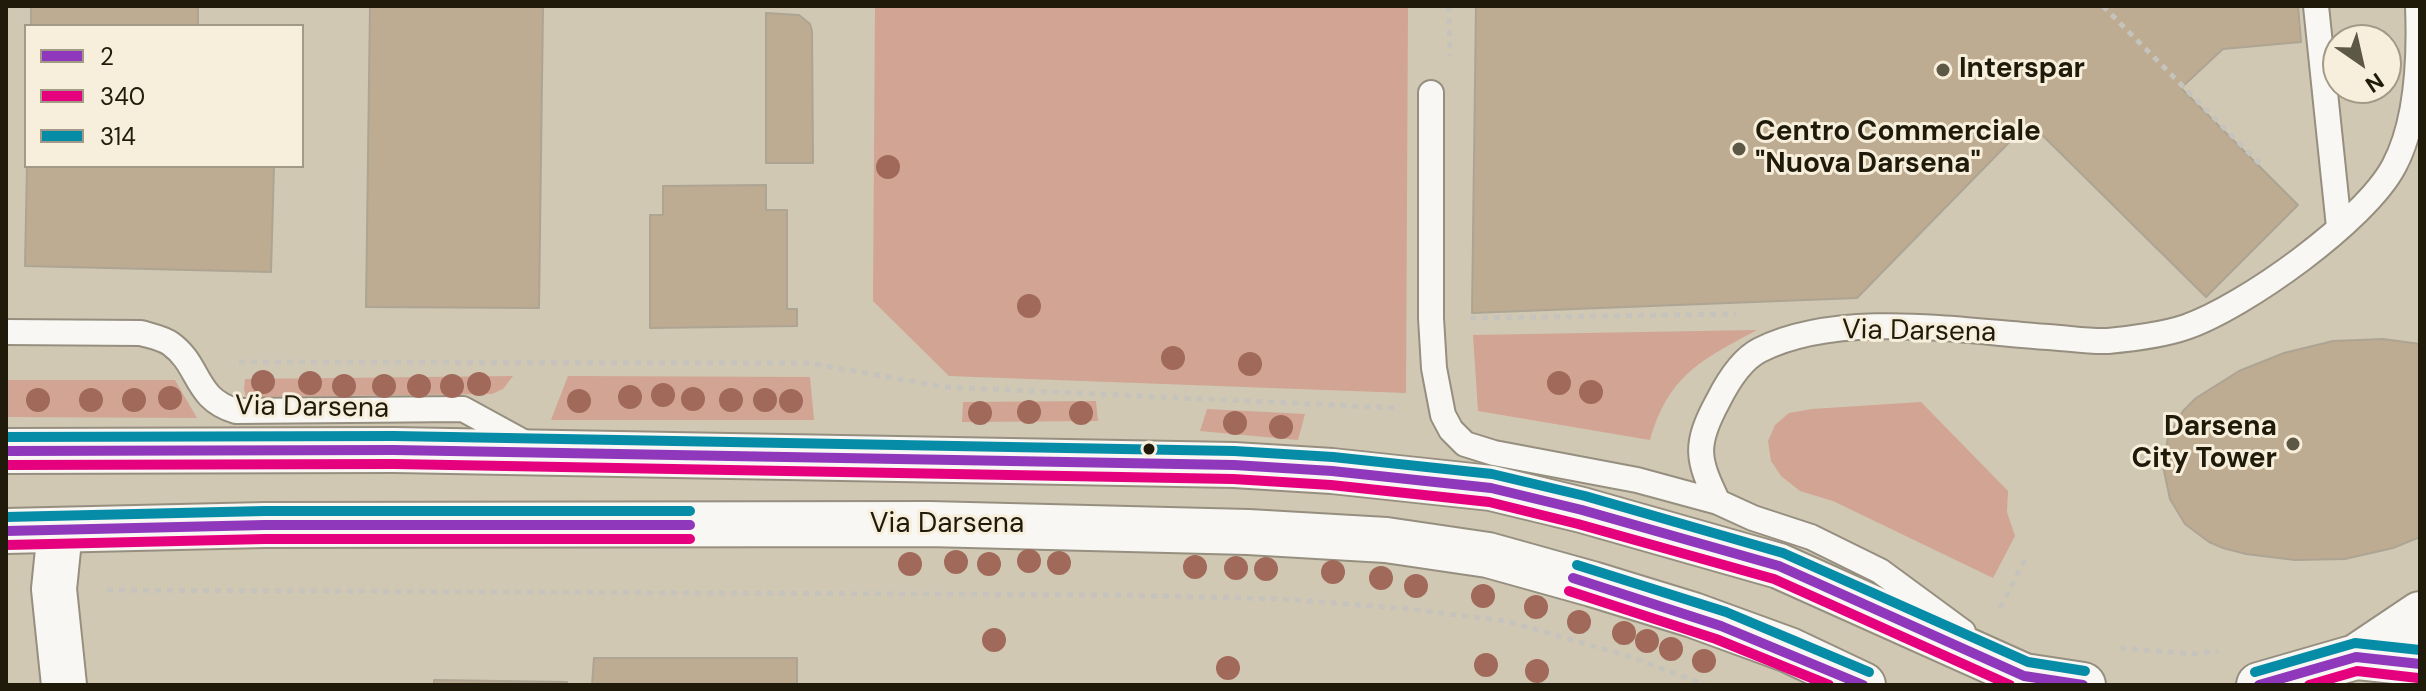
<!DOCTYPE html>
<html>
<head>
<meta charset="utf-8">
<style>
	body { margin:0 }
	#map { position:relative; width:2426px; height:691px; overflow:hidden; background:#d0c8b3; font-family:"DM Sans",sans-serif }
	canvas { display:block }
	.frame { position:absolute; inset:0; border:8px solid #1f1a0a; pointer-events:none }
	.legend { position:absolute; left:24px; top:24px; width:280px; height:144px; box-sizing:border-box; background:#f7efdb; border:2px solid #a19a87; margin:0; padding:10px 14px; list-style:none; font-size:24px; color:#1f1a0a }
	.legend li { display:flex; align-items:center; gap:16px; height:40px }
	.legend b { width:40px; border:2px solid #a19a87 }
	.north { position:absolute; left:2322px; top:24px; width:80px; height:80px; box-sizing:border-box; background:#f7efdb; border:2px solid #a19a87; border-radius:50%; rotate:146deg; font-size:22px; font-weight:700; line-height:32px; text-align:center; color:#1f1a0a }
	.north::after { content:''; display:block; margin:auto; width:28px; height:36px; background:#5d5745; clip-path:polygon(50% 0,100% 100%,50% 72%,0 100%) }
</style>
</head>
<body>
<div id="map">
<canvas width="2426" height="691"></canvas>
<div class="frame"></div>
<ul class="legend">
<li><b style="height:10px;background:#8f38bc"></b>2</li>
<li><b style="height:10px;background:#e5007d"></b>340</li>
<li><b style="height:10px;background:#068ca7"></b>314</li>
</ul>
<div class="north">N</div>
</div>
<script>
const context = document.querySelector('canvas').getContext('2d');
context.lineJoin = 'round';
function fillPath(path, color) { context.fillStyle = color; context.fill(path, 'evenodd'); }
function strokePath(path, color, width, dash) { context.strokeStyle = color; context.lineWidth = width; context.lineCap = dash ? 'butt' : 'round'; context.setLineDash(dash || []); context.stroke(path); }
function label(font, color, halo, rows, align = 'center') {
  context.font = font + ' "DM Sans",sans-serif'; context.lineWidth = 6; context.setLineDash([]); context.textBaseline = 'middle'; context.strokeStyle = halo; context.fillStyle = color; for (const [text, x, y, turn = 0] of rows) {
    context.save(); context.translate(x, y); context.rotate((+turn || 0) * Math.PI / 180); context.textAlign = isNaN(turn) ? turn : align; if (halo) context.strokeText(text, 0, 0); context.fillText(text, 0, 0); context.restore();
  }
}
fillPath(new Path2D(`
	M875 6H1408L1406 393 949 376 873 301Z
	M1757 330C1701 360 1669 375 1650 440L1478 411 1473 335Z
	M513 376 503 389 492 394 246 397 244 389 245 379Z
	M568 376 810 377 814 420H551Z
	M6 380H175L197 418 6 417Z
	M1096 401 1098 421 962 422 963 402Z
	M1921 402 2008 491 2007 512 2015 536 1993 578 1833 501 1800 491 1781 476 1771 461 1768 441 1775 425 1789 413 1812 409Z
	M1207 409 1305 414 1298 440 1200 431Z`), '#d1a494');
const building = new Path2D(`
	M31 6H198V26H31Z
	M370 6H543L539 308 366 307Z
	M1476 6H2298L2301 42 2223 49 2181 88 2298 205 2206 297 2029 122 1857 298 1472 313Z
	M766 13 799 15 810 24 812 31 813 163H766Z
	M27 166H274L271 272 25 266Z
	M766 185V210H787V309H797V326L650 328V215H663V186Z
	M2383 339 2420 344V537L2393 548 2345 559 2295 560 2246 554 2223 548 2209 542 2185 524 2170 499 2163 466 2168 437 2183 411 2196 398 2239 371 2284 353 2333 341Z
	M594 658H797V685H592Z
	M434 680 567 682V685H434Z`);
fillPath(building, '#bdac91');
strokePath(building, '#ada494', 2);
const service = new Path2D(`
	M2316 6 2339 227
	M1431 93V318L1434 368 1443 415 1451 430 1465 444 1494 453 1637 480 1718 502
	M6 332 141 333C151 336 163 338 171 344 201 366 194 399 236 411L463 409 527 444
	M1963 632 1880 571 1811 537 1753 518 1718 502C1697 459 1694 445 1718 401 1727 383 1742 359 1760 350 1840 310 1961 331 2048 337 2067 338 2089 342 2108 341 2130 339 2166 334 2186 327 2244 307 2365 221 2394 166 2418 121 2420 56 2418 6`);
const minor = new Path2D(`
	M60 530 54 589 64 685`);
const secondary = new Path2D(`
	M6 451 394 450 1234 465 1332 471 1491 488 1582 510 1779 566 2024 676 2083 685
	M6 531 265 525 929 524 1248 532 1386 540 1488 555 1592 584 1693 615 1789 650 1863 685
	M2356 657 2420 614
	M2259 685 2356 657 2420 664`);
strokePath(service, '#968f7f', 28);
strokePath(minor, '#968f7f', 48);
strokePath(secondary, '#968f7f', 48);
strokePath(new Path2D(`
	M1449 6 1450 56
	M2103 6 2261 165
	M1470 318 1736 314
	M239 362 810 363 944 387 1398 408
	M107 590 1120 595 1280 599 1400 608 1506 621 1625 655 1706 685
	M2000 608 2027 555
	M2120 648 2194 654 2218 651`), '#c5c3bc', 5, [6, 6]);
strokePath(service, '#f8f7f4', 24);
strokePath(minor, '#f8f7f4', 44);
strokePath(secondary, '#f8f7f4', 44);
strokePath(new Path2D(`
	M6 451 394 450 1234 465 1332 471 1491 488 1582 510 1779 566 2024 676 2083 685
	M6 531 265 525H690
	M1573 578 1721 626 1863 685
	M2259 685 2356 657 2420 664`), '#8f38bc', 10);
strokePath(new Path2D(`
	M6 465 394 464 1233 479 1331 485 1489 502 1578 524 1774 579 2010 685
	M6 545 265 539H690
	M1569 591 1716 639 1829 685
	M2309 685 2357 671 2418 678`), '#e5007d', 10);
strokePath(new Path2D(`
	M6 437 394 436 1234 451 1333 457 1492 474 1585 496 1783 553 2028 662 2085 671
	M6 517 265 511H690
	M1577 565 1726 612 1869 672
	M2255 672 2355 643 2420 650`), '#068ca7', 10);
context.fillStyle = '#a0695a';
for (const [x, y] of [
	[888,167],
	[1029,306],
	[1173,358],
	[1250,364],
	[263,382],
	[310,383],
	[1559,383],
	[479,384],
	[344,386],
	[384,386],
	[419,386],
	[452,386],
	[1591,392],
	[663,395],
	[630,397],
	[170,398],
	[693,399],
	[38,400],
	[91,400],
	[134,400],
	[731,400],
	[765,400],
	[579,401],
	[791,401],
	[1029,412],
	[980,413],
	[1081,413],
	[1235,423],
	[1281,427],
	[1029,561],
	[956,562],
	[1059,563],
	[910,564],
	[989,564],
	[1195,567],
	[1236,568],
	[1266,569],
	[1333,572],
	[1381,578],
	[1416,586],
	[1483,596],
	[1536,607],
	[1579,622],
	[1624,633],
	[994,640],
	[1647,641],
	[1671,649],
	[1704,661],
	[1486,665],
	[1228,668],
	[1537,671]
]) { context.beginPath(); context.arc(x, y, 12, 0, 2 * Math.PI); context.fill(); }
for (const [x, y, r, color] of [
	[1943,70,8,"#5d5745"],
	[1739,149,8,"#5d5745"],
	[2293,444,8,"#5d5745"],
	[1149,449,7,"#1f1a0a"]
]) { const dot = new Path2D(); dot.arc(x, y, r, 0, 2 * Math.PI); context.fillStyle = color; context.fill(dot); strokePath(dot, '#f7efdb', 3); }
label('bold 28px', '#1f1a0a', '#f7efdb', [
	["Interspar",1959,70],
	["Centro Commerciale",1755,133],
	["\"Nuova Darsena\"",1755,165],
	["Darsena",2277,428,"right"],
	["City Tower",2277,460,"right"]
], 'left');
label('28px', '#1f1a0a', '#f7efdb', [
	["Via Darsena",1919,332,1],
	["Via Darsena",312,408,1],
	["Via Darsena",947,525]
]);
</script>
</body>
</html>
